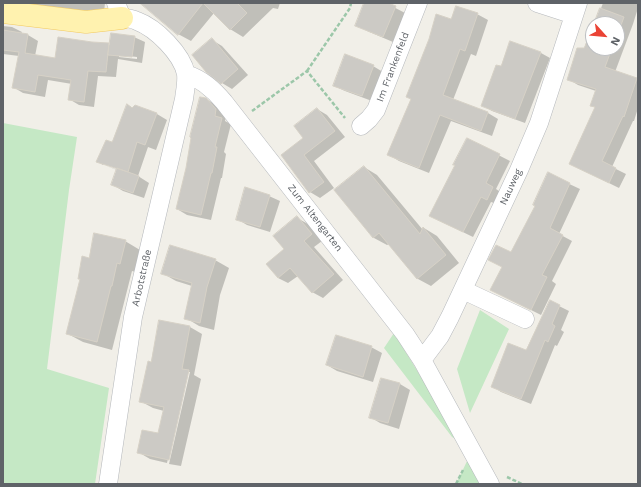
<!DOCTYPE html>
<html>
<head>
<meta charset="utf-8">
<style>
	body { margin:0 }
	#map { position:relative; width:641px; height:487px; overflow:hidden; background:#f1efe8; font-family:"Work Sans",sans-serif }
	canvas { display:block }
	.frame { position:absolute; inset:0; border:4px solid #5f6368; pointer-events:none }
	.north { position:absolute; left:585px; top:16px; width:40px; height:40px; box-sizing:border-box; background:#fff; border:1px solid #bfc1c3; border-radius:50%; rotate:117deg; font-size:11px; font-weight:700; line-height:16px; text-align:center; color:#5f6368 }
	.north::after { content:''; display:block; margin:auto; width:14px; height:18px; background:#ea4335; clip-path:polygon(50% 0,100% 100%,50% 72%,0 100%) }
</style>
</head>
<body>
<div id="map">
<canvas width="641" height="487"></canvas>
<div class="frame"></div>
<div class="north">N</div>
</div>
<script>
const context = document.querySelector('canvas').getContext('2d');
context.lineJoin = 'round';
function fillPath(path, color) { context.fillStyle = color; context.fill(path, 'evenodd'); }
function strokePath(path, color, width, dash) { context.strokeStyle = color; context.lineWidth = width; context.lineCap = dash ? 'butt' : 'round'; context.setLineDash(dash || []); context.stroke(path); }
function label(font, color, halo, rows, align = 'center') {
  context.font = font + ' "Work Sans",sans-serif'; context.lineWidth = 3; context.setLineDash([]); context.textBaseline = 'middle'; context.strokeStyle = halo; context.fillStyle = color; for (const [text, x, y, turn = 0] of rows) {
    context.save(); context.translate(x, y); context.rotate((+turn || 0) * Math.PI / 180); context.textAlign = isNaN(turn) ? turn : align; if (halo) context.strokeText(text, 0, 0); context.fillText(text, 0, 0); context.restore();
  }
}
fillPath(new Path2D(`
	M3 123 77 137 69 190 47 369 109 388 95 484H3Z
	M480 310 509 329 470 413 457 369Z
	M394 333 461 442 452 437 384 348Z
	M469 457 490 484H456Z`), '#c5e8c5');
fillPath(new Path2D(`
	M3 3H105L104 13Z
	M153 3H280L278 9 273 8 243 37 230 29 214 13 191 41 178 34Z
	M365 3H386L405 13 393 42 367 31 356 25Z
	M603 3H638V8L633 24 615 72 638 80V108L634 121H633L612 167 626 174 619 188 570 164 596 108 591 105 596 91 578 85 568 79 582 57 593 29V48H617V24H595Z
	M477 14 488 20 476 56 471 54 453 100 488 113 498 119 492 136 451 121 429 173 399 161 389 155 412 99 407 97 452 21Z
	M3 26 12 27 22 32 21 34 28 35 38 41 35 56 56 59 92 43 111 45 134 37 145 42 142 63 118 59 116 77 98 76 94 107 79 105 69 99 72 84 48 80 45 97 23 93 13 87 19 56 3 54ZM119 55 137 57V59L119 57Z
	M212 40 222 46 248 75 232 89 222 83Z
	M510 42 541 53 550 58 525 123 492 111 482 105 501 67Z
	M373 66 383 72 372 101 345 91 334 86Z
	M206 99 216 105 226 116 225 121 231 124 224 152 226 154 222 178H221L211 220 187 215 177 209Z
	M128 105 133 108 135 106 157 114 167 120 156 150 148 147 138 176 149 183 144 198 123 191 113 185 117 170 104 165 118 170V168L103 163V165L97 161 113 143Z
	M317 109 327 115 345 137 314 161 334 188 320 198 310 192 282 155 305 139Z
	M467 139 510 161 496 189 502 193 497 204 491 202 473 237 440 221 456 165Z
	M364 167 377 175 423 230 424 228 437 236 459 263 431 286 418 279 389 244 387 245 374 238 335 190Z
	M548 174 580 189 559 234 572 241 552 281 556 284 541 315 491 290 536 205Z
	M269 196 280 201 270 232 247 225 237 219Z
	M297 218 308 224 322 241 314 247 343 280 323 298 312 292 298 276 288 283 278 278 286 249Z
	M125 241 140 250 135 272 132 271 112 350 83 342 68 334 90 259Z
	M215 260 229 268 220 295 214 330 199 326 186 318 192 286 176 281 162 273Z
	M559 306 569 311 561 330 564 332 557 346 555 345 531 404 501 392 492 386 526 351Z
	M190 327 202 334 194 375 201 379 181 466 169 464 190 372H188L167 463 150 459 138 452 159 435 164 411 153 408 140 401 152 363Z
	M371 347 382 353 373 382 337 371 327 365Z
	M382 379 400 384 410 390 399 429 380 423 370 417Z`), '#0003');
const building = new Path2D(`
	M140 3H237L247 13 230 30 203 3 178 35Z
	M364 3H388L396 6 383 37 355 26Z
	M456 6 478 13 465 51 460 49 443 95 488 112 481 131 440 115 419 168 387 155 411 99 406 97 429 39 436 14 451 19Z
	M600 8 624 17 617 36V24H594Z
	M593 26V48H612L605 67 637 78 624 117 623 116 602 161 616 168 609 183 569 164 595 107 590 106 596 89 567 80 577 48H584Z
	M3 30 28 34 25 53 55 58 58 37 92 42 109 43 106 72 88 71 84 102 68 100 71 80 38 75 35 92 12 88 19 52 3 50Z
	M111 33 135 36 132 57 108 55Z
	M212 38 238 69 221 84 206 72 192 55Z
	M510 41 541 52 515 119 481 106 496 65 501 66Z
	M345 54 374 65 362 96 333 86Z
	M200 97 206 98 216 109 215 116 222 118 215 147H217L212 173H211L201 215 176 209 186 168 191 138 190 137Z
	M127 104 132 108 135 105 157 113 145 145 137 142 128 172 96 162 106 140 112 142Z
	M317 108 335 131 304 155 324 182 309 193 281 155 303 138 294 126Z
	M467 138 500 154 486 183 493 187 487 200 481 197 463 232 429 216 455 165H453Z
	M364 166 420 234 423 227 446 255 417 279 379 233 373 238 334 190Z
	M117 168 139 176 133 193 111 185Z
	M548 172 570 183 550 228 563 235 542 275 547 277 531 310 490 290 502 267 488 260 496 245 511 252 535 206 533 205Z
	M245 187 270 195 260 227 236 220Z
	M297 216 312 234 304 241 334 274 312 293 290 268 278 278 266 264 284 249 273 236Z
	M94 233 126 240 120 264 117 263 112 286H111L97 342 66 334 80 279H78L82 256 89 258Z
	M170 245 216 259 207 287 200 323 184 319 192 283 161 274Z
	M550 300 560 305 552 324 555 326 548 342 545 340 521 399 491 387 508 343 526 350Z
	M159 320 190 326 182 369 189 370 169 460 137 453 142 430 158 433 164 407 139 402 148 361 151 362Z
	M336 335 372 346 363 377 326 365Z
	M381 378 400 383 388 423 369 418Z`);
fillPath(building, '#cccac5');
strokePath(building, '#d6d1c6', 1);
const minor = new Path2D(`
	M537 3 574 15
	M186 74C202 79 213 89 224 102L405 334 422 360 490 484
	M361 126 369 119 376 110 418 3
	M463 290 525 319
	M422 360 440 336 450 317 519 170 539 123 578 3
	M108 484 133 317 184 99C185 91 187 82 186 74 182 54 156 28 137 21 133 19 128 18 122 18L116 3`);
const major = new Path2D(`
	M3 12 86 22 122 18`);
strokePath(minor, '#b5b8bc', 19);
strokePath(major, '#f2c960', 23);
strokePath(new Path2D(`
	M307 71 350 8 351 3
	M252 111 307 71 345 118
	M507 477 522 484
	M456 484 463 470`), '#9cc7a9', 2.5, [4, 2]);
strokePath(minor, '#fff', 18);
strokePath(major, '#fff2af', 22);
label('10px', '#5f6368', '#fff', [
	["Im Frankenfeld",393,67,-69],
	["Nauweg",511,187,-65],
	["Zum Altengarten",315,218,52],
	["Arbotstraße",142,278,-77]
]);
</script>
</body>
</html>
